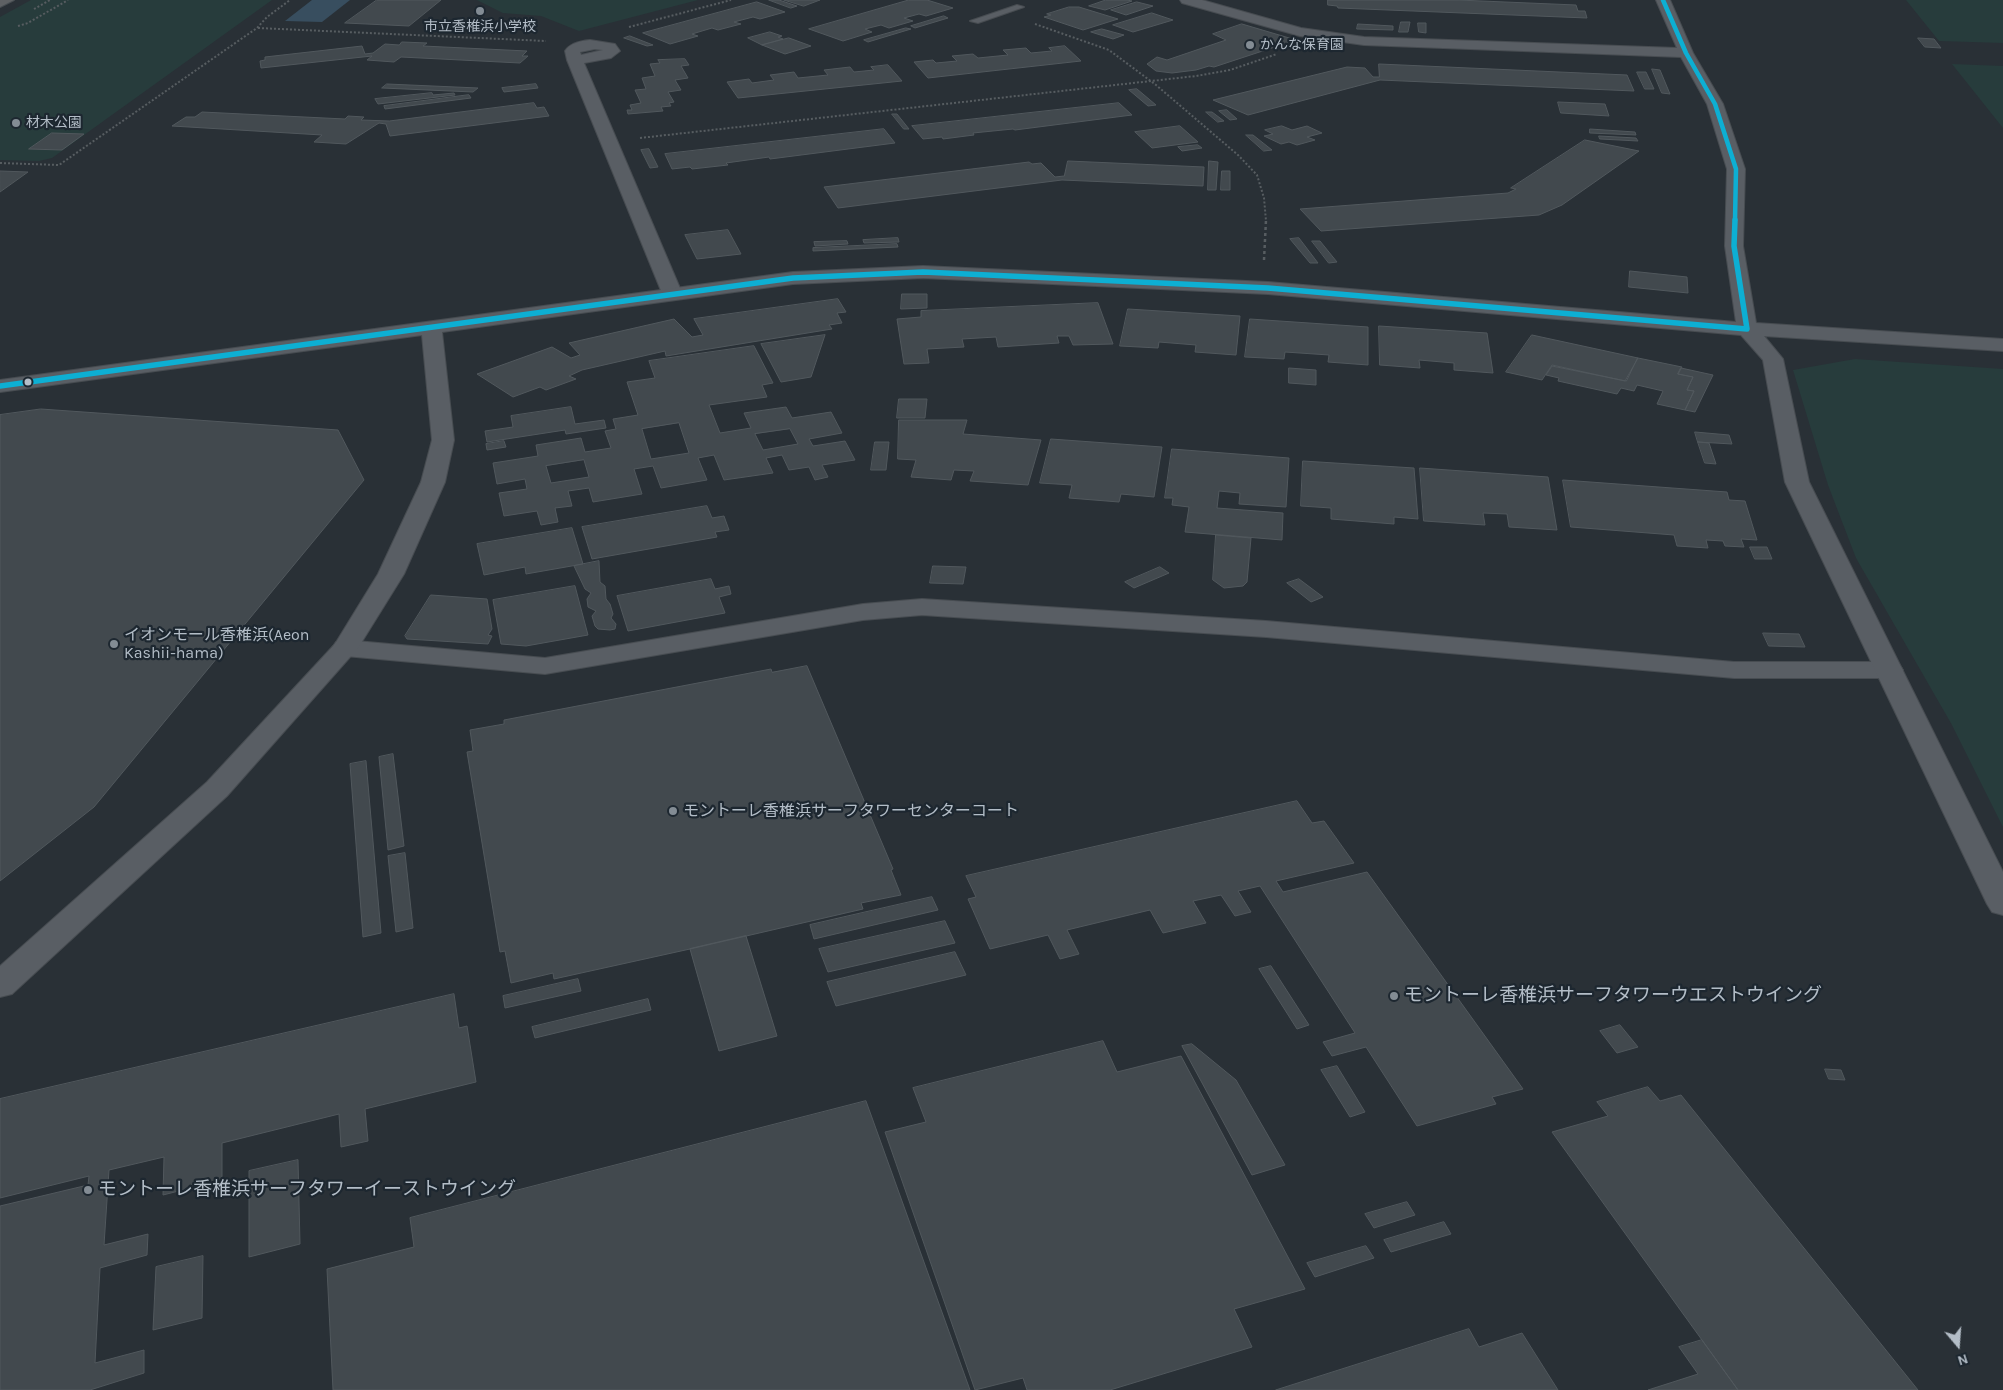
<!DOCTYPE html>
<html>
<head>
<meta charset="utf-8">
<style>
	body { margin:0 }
	#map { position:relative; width:2003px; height:1390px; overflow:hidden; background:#293036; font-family:Karla,sans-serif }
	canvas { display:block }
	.north { position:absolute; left:1933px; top:1320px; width:50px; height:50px; -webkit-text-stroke:4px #1d2730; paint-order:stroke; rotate:162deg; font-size:14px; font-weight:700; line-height:20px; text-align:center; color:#b3bdc7 }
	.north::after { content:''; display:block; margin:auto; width:18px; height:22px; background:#b3bdc7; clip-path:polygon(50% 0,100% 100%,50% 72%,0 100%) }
</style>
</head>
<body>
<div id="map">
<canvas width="2003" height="1390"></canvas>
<div class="north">N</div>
</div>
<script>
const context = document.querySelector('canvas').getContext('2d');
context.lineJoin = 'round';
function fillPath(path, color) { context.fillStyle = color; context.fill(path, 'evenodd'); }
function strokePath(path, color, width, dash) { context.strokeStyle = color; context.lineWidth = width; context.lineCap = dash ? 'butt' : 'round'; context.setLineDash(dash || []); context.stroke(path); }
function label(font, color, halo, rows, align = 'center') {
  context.font = font + ' Karla,"Noto Sans JP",sans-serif'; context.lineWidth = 4.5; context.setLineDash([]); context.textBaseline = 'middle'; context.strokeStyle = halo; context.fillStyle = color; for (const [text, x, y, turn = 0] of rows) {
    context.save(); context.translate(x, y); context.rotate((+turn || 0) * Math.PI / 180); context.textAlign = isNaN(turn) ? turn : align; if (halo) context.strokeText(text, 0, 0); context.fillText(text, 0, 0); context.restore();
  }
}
fillPath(new Path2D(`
	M31 0H272L52 158 39 161 0 160V17Z
	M477 0H698L579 31 541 16 503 13Z
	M1906 0H2003V43L1939 41Z
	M1952 64 2003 66V128Z
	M1855 359 2003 369V827L1952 725 1856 558 1828 485 1793 370Z`), '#273c3c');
fillPath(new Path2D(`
	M312 0H350L322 22 285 21Z`), '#384e5f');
const building = new Path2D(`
	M377 0H441L409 26 345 23Z
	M769 0H779L797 6 791 8Z
	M784 0H820L804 6Z
	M909 0H927L953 8 926 16 919 14 904 18 913 21 889 28 881 25 865 29 872 32 843 41 809 29Z
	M1106 0H1127L1132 1 1105 10 1089 6Z
	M1328 0H1458L1576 5 1578 11H1585L1587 18 1338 8 1337 6 1328 5Z
	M757 2 785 12 760 19 753 17 734 22 741 24 718 30 712 28 692 34 698 36 670 44 643 33Z
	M1137 2 1153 6 1126 15 1111 10Z
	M1069 7H1079L1118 19 1083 30 1044 17 1051 15 1047 14Z
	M1152 13 1173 20 1133 32 1113 25Z
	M944 16 948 18 915 28 911 26Z
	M1401 22H1410L1408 32H1399Z
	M1418 23H1426V33L1419 32Z
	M1242 24 1296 40 1214 67 1209 66 1196 70 1172 73 1156 71 1147 64 1157 57 1167 60 1226 40 1213 34Z
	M1358 24 1393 26V30L1357 29Z
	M446 25 482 27 477 31 440 29Z
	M906 28 911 29 868 42 864 40Z
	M1102 29 1124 35 1113 39 1091 32Z
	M770 32 782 36 778 37 783 39 762 45 748 38Z
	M630 36 653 45 647 46 624 38Z
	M789 38 811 46 785 54 762 45Z
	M1918 38 1934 39 1941 48 1925 47Z
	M402 42 427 43 423 46 527 51 522 56H528L520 63 401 57 394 62 367 60 372 56 261 68 260 61 265 60V57L362 46 365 54 373 53 385 44 399 45Z
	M1065 46 1081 61 928 78 914 62 933 60 936 63 957 61 952 56 973 54 978 58 1008 55 1003 50 1026 48 1031 53 1052 51 1049 48Z
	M685 59 689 65 681 66 688 78 675 80 681 90 668 92 674 102 669 103 671 106 661 107 663 111 628 114 627 110H632L630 105 641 103 635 90 646 89 642 78 655 76 650 64 660 63 658 60Z
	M1379 64 1627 75 1634 91 1380 80 1248 115 1213 100 1347 67 1365 68 1373 77H1379Z
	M888 65 902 81 738 98 727 82 749 79 752 83 774 80 770 75 794 72 798 78 828 75 824 70 850 67 854 72 874 70 871 67Z
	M1652 69 1660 70 1670 94 1662 93Z
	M1637 72H1646L1654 89H1645Z
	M387 84 478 88 473 92 382 88Z
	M536 84 538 88 504 92 502 88Z
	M1137 89 1156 105 1148 106 1129 90Z
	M432 93 433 95 454 93 455 95 378 104 375 99Z
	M469 95 471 98 385 109 384 106Z
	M1558 102 1605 104 1609 116 1561 113Z
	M534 103 537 108 544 107 549 116 390 136 386 124 379 123 346 144 314 142 322 135 172 126 186 117H195L202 112 345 119 348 116 364 117 361 120 389 121Z
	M1119 103 1132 115 1015 130 1013 129 973 133 974 135 943 139 942 137 923 139 912 126Z
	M1227 110 1237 119 1230 120 1219 111Z
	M1206 112H1212L1224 121 1218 122Z
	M892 114H897L909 129H904Z
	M1180 126 1198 142 1152 148 1135 132Z
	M1282 126 1292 130 1307 126 1322 133 1307 137 1315 140 1297 145 1289 142 1281 144 1264 136 1273 134 1265 130Z
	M884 129 895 143 770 159 769 157 726 163 728 165 692 169 690 167 672 169 665 154Z
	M1590 129 1635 132 1636 135 1590 133Z
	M52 133 84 134 62 150 29 149Z
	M1246 135H1253L1272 150 1264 151Z
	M1599 136 1636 138 1638 141 1600 139Z
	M1585 140 1639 151 1562 205 1539 215 1321 231 1300 209 1508 193 1516 189 1511 188Z
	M1198 145 1202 148 1182 151 1178 147Z
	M649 149 658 167 650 168 641 150Z
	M1068 161 1204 167 1203 186 1062 180 838 208 824 187 1029 162 1032 164 1041 163 1055 177 1064 176Z
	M1209 161 1218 162 1216 190H1208Z
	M0 171 28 172 0 192Z
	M1222 171H1230V190H1221Z
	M728 230 741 254 697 259 685 235Z
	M898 238 899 242 864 243 863 240Z
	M1299 238 1318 263H1310L1290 239Z
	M847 241 848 244 815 246 814 242Z
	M1312 241H1320L1337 262 1329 263Z
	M897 244 898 247 813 251V248Z
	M1630 271 1687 277 1688 293 1629 287Z
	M902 294H927V308L901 309Z
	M838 299 846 312 837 313 842 323 829 325 832 329 666 356 665 351 582 370 569 376 576 379 546 390 540 387 513 397 477 374 552 347 571 358 580 355 569 343 674 319 692 337 703 335 694 319Z
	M1098 303 1113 344 1073 345 1069 336H1057L1059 343 998 347 996 337 962 339 964 347 927 349 929 363 904 364 897 319 921 317V311Z
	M1128 309 1240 316 1236 355 1195 352 1196 345 1159 342 1158 348 1120 346Z
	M1250 319 1368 327V365L1328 362 1329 355 1285 352 1284 359 1245 357Z
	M1379 326 1487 333 1493 373 1454 370V363L1419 360 1420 368 1380 365Z
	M825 335 811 377 781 382 761 344Z
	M1532 335 1638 358 1625 381 1552 365 1542 380 1506 372Z
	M754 346 773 383 762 385 767 397 709 405 720 433 751 428 744 413 786 407 792 418 831 412 842 433 809 439 813 446 845 441 855 460 822 465 828 477 815 480 809 467 789 470 782 455 766 458 773 473 724 480 714 455 698 458 707 480 661 488 653 466 634 469 642 494 593 502 589 488 568 491 572 506 555 508 558 522 541 525 537 511 504 516 499 493 527 489 525 479 497 484 493 463 538 456 536 445 581 438 585 452 611 448 605 431 616 429 613 419 638 415 627 382 655 378 649 361ZM679 423 689 453 651 459 642 429ZM790 429 798 444 763 450 755 434ZM584 460 589 477 551 483 546 466Z
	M1638 358 1682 367 1678 374 1693 377 1687 390 1694 391 1685 410 1657 404 1663 391 1637 385 1634 391 1621 388 1617 394 1558 381 1559 378 1546 375 1552 366 1626 381Z
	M1289 368 1316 370V385L1289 383Z
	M1681 368 1713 375 1695 412 1685 410 1694 391 1687 390 1693 377 1678 374Z
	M899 399H927L925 418H897Z
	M571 407 575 424 604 420 606 428 566 434 565 430 487 442 485 431 513 427 511 416Z
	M41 409 338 430 364 480 94 807 0 881V415Z
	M899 420H967L963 434 1041 440 1028 485 970 481 974 471 954 470 951 480 911 477 916 460 898 459Z
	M1695 432 1729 435 1732 444 1698 442Z
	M1051 439 1162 447 1154 497 1121 494 1119 502 1069 498 1072 485 1040 483Z
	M504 441 506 447 487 450 486 444Z
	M875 442H889L886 470H871Z
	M1698 442 1709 443 1716 464 1705 463Z
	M1172 449 1289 458 1286 507 1239 504 1240 493 1219 491 1217 508 1283 513 1282 540 1185 532 1189 507 1172 505 1173 498H1165Z
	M1303 461 1414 468 1418 519 1394 517V524L1331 519V508L1301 506Z
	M1420 468 1548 477 1557 530 1509 527 1507 514 1483 513 1485 525 1424 521Z
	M1563 480 1727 492 1729 500 1745 501 1757 540 1741 539 1744 547 1725 546 1723 541 1706 540 1708 548 1677 546 1674 535 1571 527Z
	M707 506 712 518 724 516 729 530 715 532 717 537 592 559 582 527Z
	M572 528 583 564 526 574 525 567 484 575 477 544Z
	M1216 535 1251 538 1247 582 1243 586 1224 588 1213 580Z
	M1750 547H1767L1772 559H1755Z
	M599 561 600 582 605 586 606 599 610 604 613 614 611 618 616 624 615 629 610 630 598 629 595 626 592 616 596 611 588 607 587 599 591 593 585 589 574 566Z
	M933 566 966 567 963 584 930 583Z
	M1160 567 1169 573 1134 588 1125 582Z
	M711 579 715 589 729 586 731 594 719 597 725 613 628 631 617 596Z
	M1299 579 1323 597 1311 602 1287 583Z
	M575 586 588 635 526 646 501 644 493 600Z
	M431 595 487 599 492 629 488 635 492 636 488 644 407 639 405 636Z
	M1763 633 1799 634 1805 647 1769 646Z
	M807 666 893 869 891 870 901 895 861 903 863 909 690 949 554 979 553 973 511 983 505 951 500 952 467 752 473 751 470 730 504 724V720L771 669 772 672Z
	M393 754 404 846 388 850 379 757Z
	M366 761 381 933 363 937 350 764Z
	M1297 801 1312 823 1324 821 1354 863 1276 881 1283 892 1367 872 1523 1089 1492 1097 1496 1104 1417 1126 1366 1047 1332 1056 1323 1042 1355 1033 1260 886 1238 891 1251 912 1235 916 1221 895 1193 901 1206 923 1163 933 1150 910 1067 930 1079 954 1060 959 1048 935 990 949 968 899 976 897 966 876Z
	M405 853 413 928 396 932 388 856Z
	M932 897 938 910 814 939 810 925Z
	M945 921 955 943 828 972 819 949Z
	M746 936 777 1036 719 1051 690 949Z
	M955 952 966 975 836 1006 827 982Z
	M1271 966 1309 1025 1297 1029 1259 969Z
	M578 979 581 991 505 1008 503 996Z
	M454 994 459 1028 467 1026 476 1082 365 1109 368 1141 341 1147 339 1114 222 1143V1180L163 1195 164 1157 109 1170 104 1245 148 1234 147 1255 100 1268 95 1363 144 1350V1373L90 1390H0V1206L88 1185 89 1176 0 1198V1099Z
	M648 999 651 1010 535 1038 532 1027Z
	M1620 1025 1638 1047 1617 1053 1600 1031Z
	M1103 1041 1117 1072 1181 1056 1305 1289 1234 1309 1252 1347 1110 1390H1027L1023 1378 975 1390 885 1132 926 1122 913 1088Z
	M1192 1044 1236 1080 1285 1165 1252 1175 1182 1046Z
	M1337 1066 1365 1112 1350 1117 1321 1070Z
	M1825 1069 1841 1070 1845 1080 1829 1079Z
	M1648 1087 1660 1101 1681 1095 1918 1390H1738L1552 1132 1608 1116 1597 1102Z
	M866 1101 970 1390H333L327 1269 414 1247 410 1218Z
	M298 1160 300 1244 249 1257V1171Z
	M1407 1202 1415 1215 1374 1228 1365 1214Z
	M1444 1222 1451 1234 1391 1252 1384 1240Z
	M1366 1246 1374 1258 1315 1277 1307 1263Z
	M203 1256 202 1318 153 1330 156 1267Z
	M1469 1329 1479 1347 1522 1333 1558 1390H1276Z
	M1702 1340 1738 1390H1648L1698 1374 1679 1347Z`);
fillPath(building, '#42494e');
strokePath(building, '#51585d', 1);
const service = new Path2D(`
	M1017 5 1024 7 978 23 970 21Z`);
const minor = new Path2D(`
	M590 40 615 44 620 51 611 58 584 63 682 293 679 297H665L662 293 567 60 565 51C570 43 580 41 590 40ZM595 49 603 50 581 55 580 52Z
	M922 599 1266 621 1734 662H1889L1899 664 1903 670 1899 676 1889 678H1734L1266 637 922 615 863 620 545 674 345 656 336 654 332 648 336 642 345 640 545 658 863 604Z`);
const tertiary = new Path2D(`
	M1180 0H1202L1301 28 1364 37 1677 48 1656 0H1670L1693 53 1723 104 1745 169 1743 246 1756 323 2003 339V351L1764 336 1783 359 1809 482 2003 872V915L1992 912 1987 904 1785 482 1763 360 1741 335 1268 294 923 278 793 284 442 332 454 440 445 482 404 574 358 648 227 796 12 994 0 997V966L207 782 335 644 378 574 421 482 432 440 422 335 0 392V380L793 272 923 266 1268 282 1736 322 1725 246 1727 169 1707 104 1681 57 1364 45 1300 36 1182 3Z`);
const motorway = new Path2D(`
	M0 0H14L0 7Z`);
strokePath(service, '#474c51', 2);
strokePath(minor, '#474c51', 2);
strokePath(tertiary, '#474c51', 2);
strokePath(motorway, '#464c51', 2);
strokePath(new Path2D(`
	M34 9 50 0
	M1035 24 1109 50 1156 85 1238 155 1257 175 1264 198 1266 221
	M18 26 28 23 68 0
	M629 27 731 0
	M258 28 546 41
	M640 138 1196 76 1230 70 1277 54
	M0 163 59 165 257 28 267 17 290 0`), '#575d61', 2, [2, 2]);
strokePath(new Path2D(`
	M1264 260 1266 220`), '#575d61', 2.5, [3, 3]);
fillPath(service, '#595e64');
fillPath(minor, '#595e64');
fillPath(tertiary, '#595e64');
fillPath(motorway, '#5e6164');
strokePath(new Path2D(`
	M1663 0 1686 53 1715 104 1736 169 1735 221`), '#0dafd3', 4.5);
strokePath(new Path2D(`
	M0 386 793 278 923 272 1268 288 1747 329 1734 246 1735 220`), '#0dafd3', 5.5);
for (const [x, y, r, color] of [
	[480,11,5,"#838c94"],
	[1250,45,5,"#838c94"],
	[16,123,5,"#838c94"],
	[28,382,4.5,"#b3bdc7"],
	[114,644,5,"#838c94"],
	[673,811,5,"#838c94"],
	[1394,996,5,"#838c94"],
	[88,1190,5,"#838c94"]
]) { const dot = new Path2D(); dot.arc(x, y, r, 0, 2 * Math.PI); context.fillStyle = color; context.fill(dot); strokePath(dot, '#1d2730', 2); }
label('14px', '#b3bdc7', '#1d2730', [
	["市立香椎浜小学校",480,27,"center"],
	["かんな保育園",1260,45],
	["材木公園",26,123]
], 'left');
label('16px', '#b3bdc7', '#1d2730', [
	["イオンモール香椎浜(Aeon",124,635],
	["Kashii-hama)",124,653],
	["モントーレ香椎浜サーフタワーセンターコート",683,811]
], 'left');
label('19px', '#b3bdc7', '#1d2730', [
	["モントーレ香椎浜サーフタワーウエストウイング",1404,996],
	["モントーレ香椎浜サーフタワーイーストウイング",98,1190]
], 'left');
</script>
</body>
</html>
